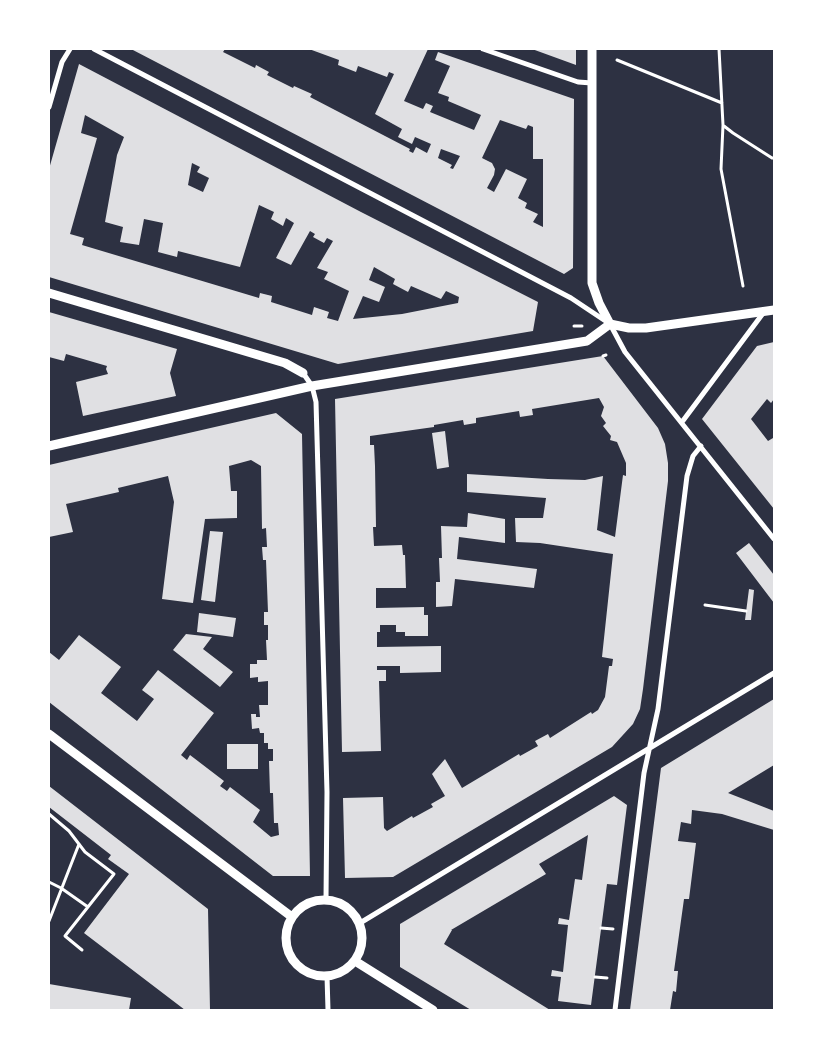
<!DOCTYPE html>
<html>
<head>
<meta charset="utf-8">
<style>
	body { margin:0 }
	#map { position:relative; width:823px; height:1059px; overflow:hidden; background:#2d3142; font-family:"PT Serif",serif }
	canvas { display:block }
	.frame { position:absolute; inset:0; border:50px solid #fff; pointer-events:none }
</style>
</head>
<body>
<div id="map">
<canvas width="823" height="1059"></canvas>
<div class="frame"></div>
</div>
<script>
const context = document.querySelector('canvas').getContext('2d');
context.lineJoin = 'round';
function fillPath(path, color) { context.fillStyle = color; context.fill(path, 'evenodd'); }
function strokePath(path, color, width, dash) { context.strokeStyle = color; context.lineWidth = width; context.lineCap = dash ? 'butt' : 'round'; context.setLineDash(dash || []); context.stroke(path); }
fillPath(new Path2D(`
	M131 49H225L223 52 255 68 256 65 269 72 267 75 293 88 294 86 312 94 310 97 410 149 409 151 413 153 416 147 427 153 431 144 415 137 412 144 398 137 402 129 375 114 394 74 389 72 387 77 358 66 356 72 338 65 339 60 309 49H428L404 101 423 109 426 103 433 106 430 112 474 130 481 115 448 101 449 97 438 93 450 66 435 60 438 52 574 99 573 268 564 274ZM500 120 526 129 528 125 533 127V159H543V227L533 222 538 214 525 208 527 203 518 198 527 179 506 169 494 192 487 188 494 175 495 169 492 163 482 158ZM441 149 460 156 453 169 450 168 452 165 438 158Z
	M532 49H576V65Z
	M79 64 361 212 538 302 533 331 338 364 49 277V169ZM85 115 124 137 117 155 105 222 123 227 120 242 139 245 144 219 163 223 158 252 177 257 178 251 240 267 259 205 274 212 271 219 283 226 286 218 294 223 276 258 291 265 310 231 315 234 313 237 324 243 327 238 333 241 317 268 328 272 324 279 349 291 338 321 327 318 329 312 314 307 312 315 271 302 272 296 260 293 259 298 82 245 84 238 70 234 97 138 81 133ZM192 163 200 167 197 172 209 178 203 192 188 185ZM374 267 395 279 393 284 408 292 411 286 441 299 446 291 459 297 458 303 402 314 353 319 363 296 379 302 385 287 369 280Z
	M49 312 177 349 170 373 176 396 83 416 76 382 108 374 106 369 107 366 66 354 64 361 49 357Z
	M774 342V399L771 403 767 399 751 419 768 441 773 438 774 440V509L702 419 757 346Z
	M603 356 658 428 665 444 668 463V481L643 689 640 709 633 724 612 747 393 877 345 878 343 798 383 797 384 828 387 831 412 816 413 818 433 807 431 804 445 796 432 774 445 759 462 788 519 754 520 756 538 746 535 741 548 734 550 738 591 712 592 714 598 710 605 697 609 666H612L613 659 602 657 613 554 540 543 516 542 515 518H543L546 498 467 492V474L548 479 585 480 603 476 597 530 615 537 623 475 626 476V463L617 442 610 440 611 436 603 426 606 423 601 416 604 407 599 398 532 409 533 415 520 417 519 411 476 418V423L464 425 463 420 434 425V427L370 436V445H374L375 466 376 527H373L374 546 402 545 403 555H405L406 588H376V608L424 607V615H428V636H405V632H396V625H380V632H377V647L441 646V672L400 673V666H377V670H386V681H379L381 751 342 752 335 399Z
	M276 413 302 434 310 876H273L49 702V652L59 660 79 635 121 667 101 693 137 721 154 699 142 690 158 670 214 713 181 755 187 760 190 755 224 781 220 786 227 791 230 787 260 810 253 822 271 837 279 835 278 823H274L273 793H270L269 761H273V749H268V743H264V733H260L259 728 252 729 251 714H256V717H260L259 705H268V681L258 682V677L250 678V664H257V660H267L266 640H268V625H264V612H268L266 560H263L262 547H267L266 528 262 529 261 466 251 460 229 466 231 491H237V518L205 519 193 603 162 599 174 502 168 476 118 488 119 492 66 504 73 532 49 537V465Z
	M445 431 449 467 437 469 432 433Z
	M468 513 505 519V543L459 537 457 559 537 569 534 588 455 579 452 606 436 607V582H440L439 558H442L441 526 467 527Z
	M210 531 223 532 215 602 201 600Z
	M749 543 774 575V603L736 553Z
	M749 589 754 590 751 620H745Z
	M199 613 236 618 233 637 197 632Z
	M186 634 212 637 203 649 233 672 220 687 173 650Z
	M774 699V765L728 793 774 811V830L722 814 692 810 691 824 681 822 678 841 696 843 689 899H684L674 971H678L676 992 673 991 670 1010H630L661 768Z
	M227 744H258V769H227Z
	M49 786 208 909 210 1010H185L84 933 129 874 108 859 111 855 49 807Z
	M614 796 627 805 617 885 607 884 591 1005 558 1001 561 977 551 976 552 970 563 972 568 925 558 924 559 918 569 920 575 879 582 880 588 835 539 864 546 874 451 930H452L444 944 550 1010H471L400 967V924Z
	M49 984 131 998 129 1010H49Z`), '#e0e0e3');
strokePath(new Path2D(`
	M719 49 723 125 721 169 743 286
	M617 60 722 103
	M724 126 733 133 772 158H774
	M574 326H582
	M603 356 606 355
	M705 605 746 611
	M49 814 69 831 85 852 114 874 65 936 82 950
	M49 882 61 888 88 907
	M49 921 79 844
	M601 928 613 929
	M595 977 607 978`), '#fff', 3);
strokePath(new Path2D(`
	M94 49 571 298 610 324 625 352 774 539
	M483 49 578 82 592 83
	M49 107 62 62 70 49
	M303 373 312 386 316 402 327 792 326 899
	M682 422 764 312
	M360 923 774 673
	M327 976 328 1010
	M615 1010 644 773 658 709 687 476 693 456 701 446`), '#fff', 5);
strokePath(new Path2D(`
	M592 49V283L599 303 610 324
	M49 293 285 363 303 373
	M610 324 629 328H646L774 310
	M49 446 312 386 587 341 610 324
	M49 734 292 917
	M286 938a38 38 0 1 1 76 0a38 38 0 1 1-76 0Z
	M355 961 433 1010`), '#fff', 9);
</script>
</body>
</html>
